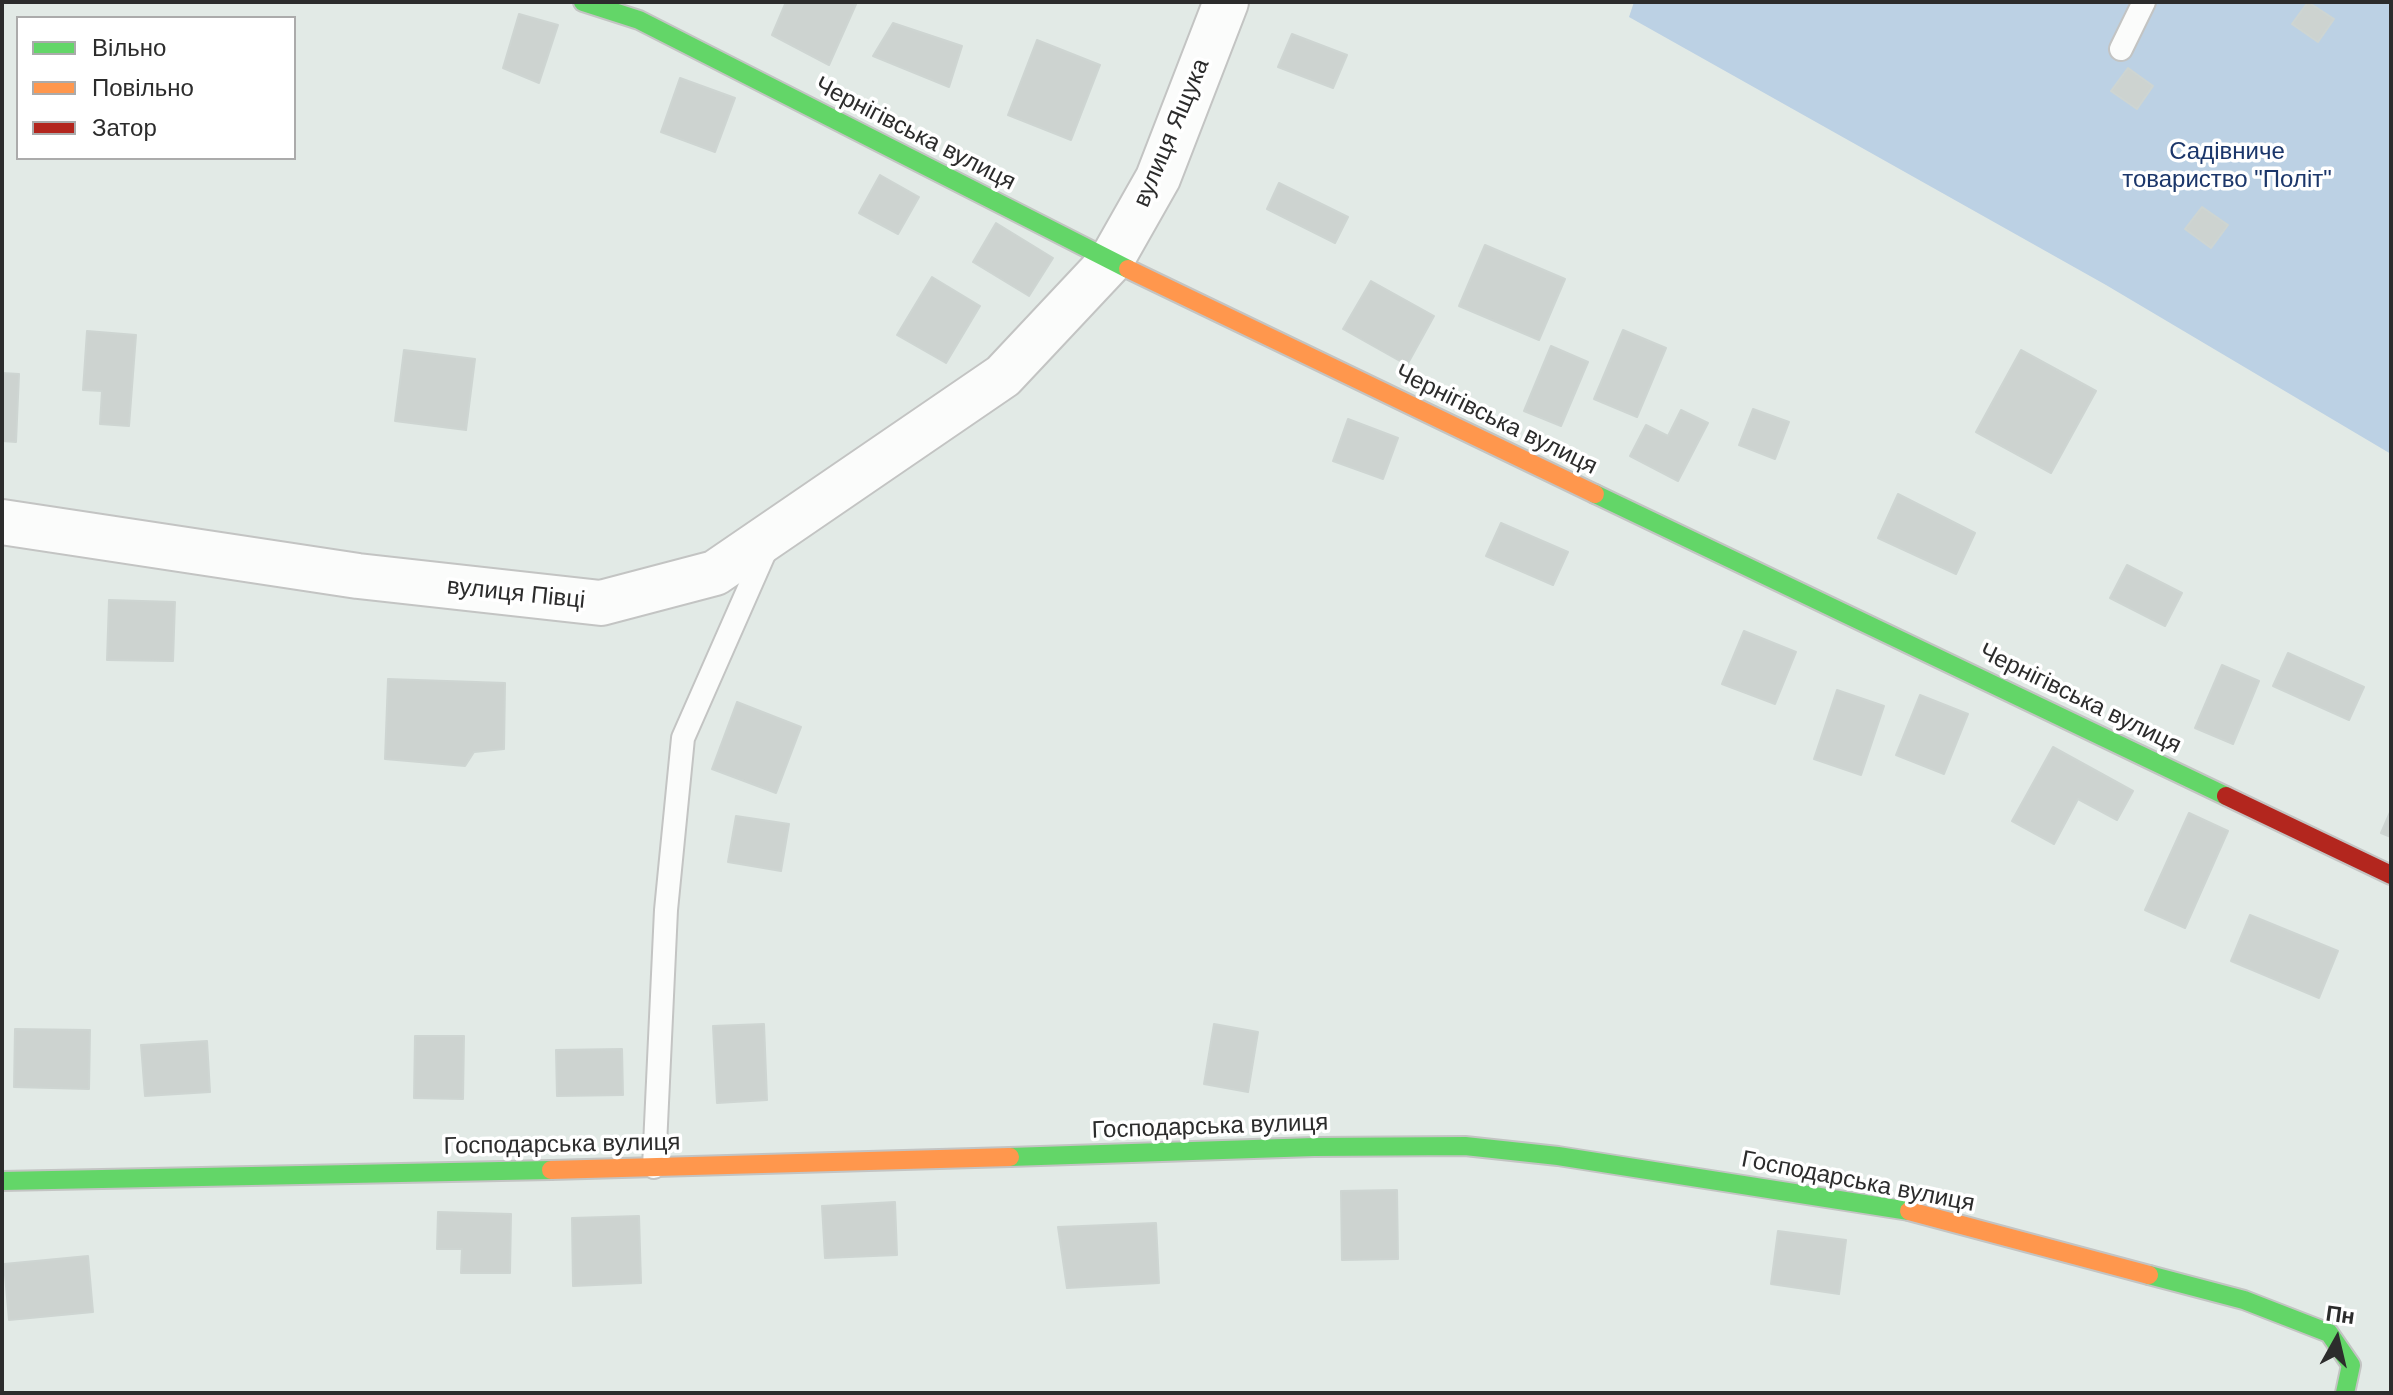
<!DOCTYPE html>
<html>
<head>
<meta charset="utf-8">
<style>
	body { margin:0 }
	#map { position:relative; width:2393px; height:1395px; overflow:hidden; background:#e2eae6; font-family:Helvetica,sans-serif }
	canvas { display:block }
	.frame { position:absolute; inset:0; border:4px solid #2c2c2c; pointer-events:none }
	.legend { position:absolute; left:16px; top:16px; width:280px; height:144px; box-sizing:border-box; background:#fff; border:2px solid #ababab; margin:0; padding:10px 14px; list-style:none; font-size:24px; color:#2c2c2c }
	.legend li { display:flex; align-items:center; gap:16px; height:40px }
	.legend b { width:40px; border:2px solid #ababab }
	.north { position:absolute; left:2297px; top:1299px; width:80px; height:80px; -webkit-text-stroke:6px #fff; paint-order:stroke; rotate:8deg; font-size:22px; font-weight:700; line-height:32px; text-align:center; color:#2c2c2c }
	.north::after { content:''; display:block; margin:auto; width:28px; height:36px; background:#2c2c2c; clip-path:polygon(50% 0,100% 100%,50% 72%,0 100%) }
</style>
</head>
<body>
<div id="map">
<canvas width="2393" height="1395"></canvas>
<div class="frame"></div>
<ul class="legend">
<li><b style="height:10px;background:#63d668"></b>Вільно</li>
<li><b style="height:10px;background:#ff974d"></b>Повільно</li>
<li><b style="height:10px;background:#b3261e"></b>Затор</li>
</ul>
<div class="north">Пн</div>
</div>
<script>
const context = document.querySelector('canvas').getContext('2d');
context.lineJoin = 'round';
function fillPath(path, color) { context.fillStyle = color; context.fill(path, 'evenodd'); }
function strokePath(path, color, width, dash) { context.strokeStyle = color; context.lineWidth = width; context.lineCap = dash ? 'butt' : 'round'; context.setLineDash(dash || []); context.stroke(path); }
function label(font, color, halo, rows, align = 'center') {
  context.font = font + ' Helvetica,sans-serif'; context.lineWidth = 7; context.setLineDash([]); context.textBaseline = 'middle'; context.strokeStyle = halo; context.fillStyle = color; for (const [text, x, y, turn = 0] of rows) {
    context.save(); context.translate(x, y); context.rotate((+turn || 0) * Math.PI / 180); context.textAlign = isNaN(turn) ? turn : align; if (halo) context.strokeText(text, 0, 0); context.fillText(text, 0, 0); context.restore();
  }
}
fillPath(new Path2D(`
	M1634 2H2391V454L2106 285 1629 17Z`), '#bcd1e4');
const building = new Path2D(`
	M786 2H857L829 65 772 35Z
	M2308 2 2334 19 2318 42 2292 24Z
	M519 14 558 25 539 83 503 68Z
	M893 23 962 46 949 87 873 56Z
	M1292 34 1347 55 1333 88 1278 67Z
	M1037 40 1100 65 1071 140 1008 115Z
	M2128 68 2153 86 2137 109 2111 91Z
	M680 78 735 98 715 152 661 132Z
	M880 175 919 197 898 234 859 213Z
	M1279 183 1348 217 1335 243 1267 209Z
	M2202 207 2228 225 2211 248 2185 229Z
	M996 223 1053 258 1029 296 973 262Z
	M1485 245 1565 279 1539 340 1459 306Z
	M932 277 980 306 946 363 897 335Z
	M1371 281 1434 316 1407 365 1343 329Z
	M1623 330 1666 348 1637 417 1594 399Z
	M87 331 136 335 129 426 100 424 102 391 83 390Z
	M1551 346 1588 362 1561 426 1524 411Z
	M404 350 475 359 466 430 395 421Z
	M2021 350 2096 391 2051 473 1976 432Z
	M2 373 19 374 16 442 2 441Z
	M1753 409 1789 422 1775 459 1739 445Z
	M1681 410 1708 423 1678 481 1630 456 1646 425 1668 436Z
	M1348 419 1398 438 1383 479 1333 461Z
	M1898 494 1975 533 1956 574 1878 538Z
	M1501 523 1568 552 1553 585 1486 556Z
	M2127 565 2182 593 2165 626 2110 598Z
	M109 600 175 602 173 661 107 660Z
	M1744 631 1796 652 1775 704 1722 684Z
	M2288 653 2364 687 2349 720 2273 686Z
	M2222 665 2259 681 2233 744 2195 728Z
	M388 679 505 683 504 749 474 752 465 766 385 759Z
	M1837 690 1884 706 1861 775 1814 759Z
	M1920 695 1968 714 1944 774 1896 755Z
	M737 702 801 727 776 793 712 769Z
	M2053 747 2133 791 2117 820 2078 799 2054 844 2012 821Z
	M2391 810V837L2381 833Z
	M2189 813 2228 831 2185 928 2145 910Z
	M736 816 789 824 781 871 728 862Z
	M2250 915 2338 951 2319 998 2231 961Z
	M764 1024 767 1100 717 1103 713 1026Z
	M1214 1024 1258 1032 1248 1092 1204 1084Z
	M15 1029 90 1030 89 1089 14 1087Z
	M415 1036H464L463 1099 414 1098Z
	M207 1041 210 1092 145 1096 141 1045Z
	M622 1049 623 1095 557 1096 556 1050Z
	M1397 1190 1398 1259 1342 1260 1341 1191Z
	M895 1202 897 1255 825 1258 822 1206Z
	M438 1212 511 1214 510 1273H461L462 1249H437Z
	M639 1216 641 1283 573 1286 572 1218Z
	M1156 1223 1159 1283 1067 1288 1058 1227Z
	M1778 1231 1846 1240 1839 1294 1771 1284Z
	M88 1256 93 1312 9 1320 4 1264Z`);
fillPath(building, '#cdd3d0');
strokePath(building, '#ced5d2', 2);
const lane = new Path2D(`
	M2121 49 2144 2
	M654 1167 666 910 683 738 768 545`);
const street = new Path2D(`
	M2 522 358 576 601 603 715 573 1003 376 1111 261 1158 178 1226 2`);
const fast = new Path2D(`
	M583 2 639 20 1128 269
	M1595 494 2226 796
	M1010 1157 1314 1147 1465 1146 1558 1156 1909 1211
	M2 1181 551 1170
	M2149 1275 2244 1300 2329 1333 2351 1365 2345 1393`);
const slow = new Path2D(`
	M1128 269 1595 494
	M551 1170 1010 1157
	M1909 1211 2149 1275`);
const jam = new Path2D(`
	M2226 796 2391 875`);
strokePath(lane, '#c3c4c3', 26);
strokePath(street, '#c3c4c3', 48);
strokePath(fast, '#c3c4c3', 22);
strokePath(slow, '#c3c4c3', 22);
strokePath(jam, '#c3c4c3', 22);
strokePath(lane, '#fbfcfb', 22);
strokePath(street, '#fbfcfb', 44);
strokePath(fast, '#63d668', 18);
strokePath(slow, '#ff974d', 18);
strokePath(jam, '#b3261e', 18);
label('24px', '#2c2c2c', '#fff', [
	["вулиця Ящука",1172,133,-67],
	["Чернігівська вулиця",915,134,27],
	["Чернігівська вулиця",1496,420,26],
	["вулиця Півці",516,594,6],
	["Чернігівська вулиця",2080,699,26],
	["Господарська вулиця",1210,1127,-2],
	["Господарська вулиця",562,1145,-1],
	["Господарська вулиця",1858,1182,11]
]);
label('24px', '#1b366a', '#fff', [
	["Садівниче",2227,152],
	["товариство \"Політ\"",2227,180]
]);
</script>
</body>
</html>
